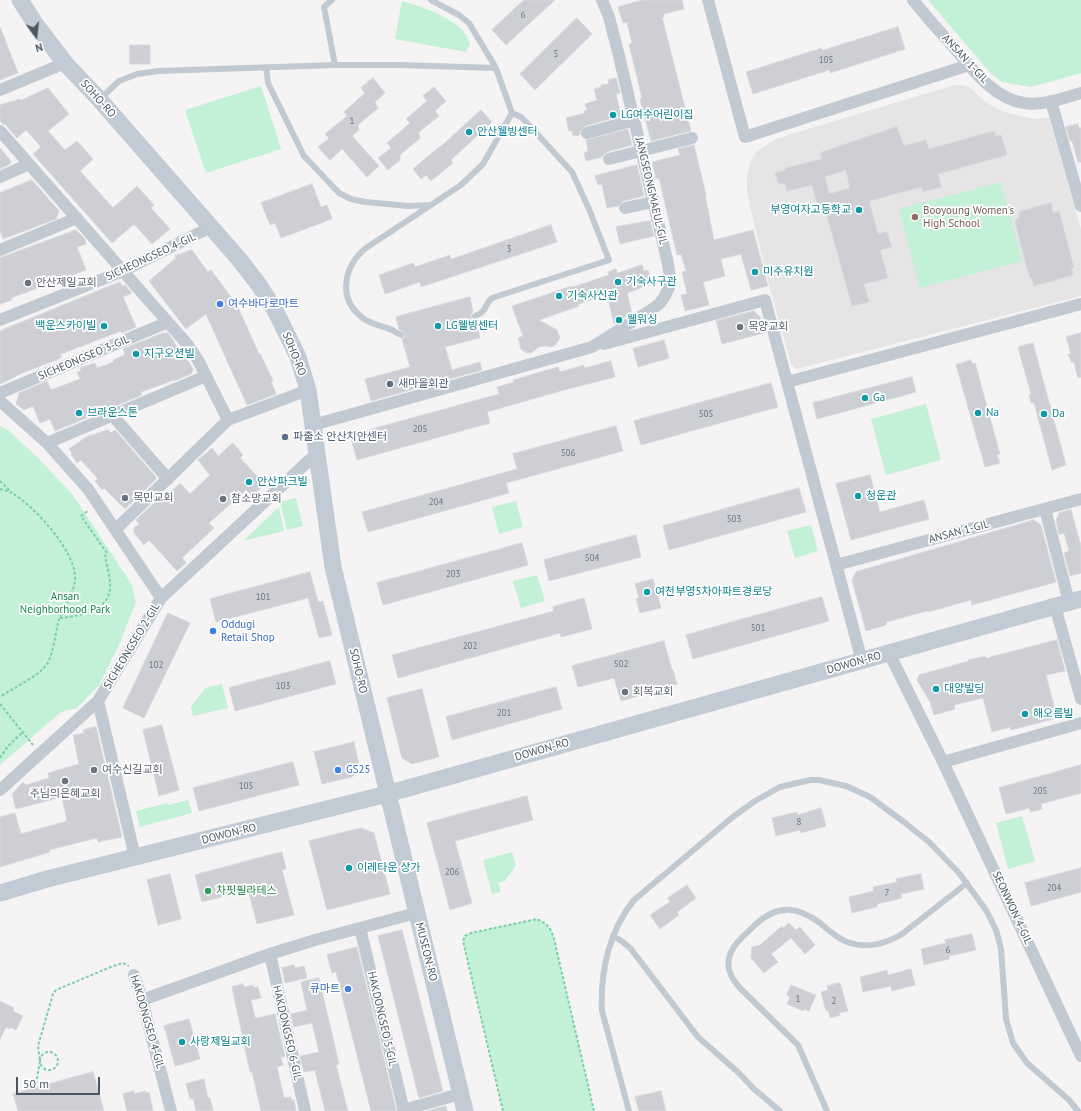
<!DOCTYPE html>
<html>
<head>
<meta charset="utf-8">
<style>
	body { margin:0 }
	#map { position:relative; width:1081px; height:1111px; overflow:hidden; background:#f5f3f3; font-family:"PT Sans",sans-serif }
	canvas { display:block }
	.north { position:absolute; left:16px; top:16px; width:40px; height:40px; -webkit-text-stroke:3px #fff; paint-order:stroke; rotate:165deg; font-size:11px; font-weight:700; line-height:16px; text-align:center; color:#4a5661 }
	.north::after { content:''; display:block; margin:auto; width:14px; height:18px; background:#4a5661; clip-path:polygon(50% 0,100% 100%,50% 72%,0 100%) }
	.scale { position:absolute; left:16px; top:1077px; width:84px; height:18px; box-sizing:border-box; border:2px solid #4a5661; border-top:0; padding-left:5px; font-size:12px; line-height:14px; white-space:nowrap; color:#4a5661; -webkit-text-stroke:3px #fff; paint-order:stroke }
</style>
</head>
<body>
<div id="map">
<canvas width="1081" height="1111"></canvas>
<div class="north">N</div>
<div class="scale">50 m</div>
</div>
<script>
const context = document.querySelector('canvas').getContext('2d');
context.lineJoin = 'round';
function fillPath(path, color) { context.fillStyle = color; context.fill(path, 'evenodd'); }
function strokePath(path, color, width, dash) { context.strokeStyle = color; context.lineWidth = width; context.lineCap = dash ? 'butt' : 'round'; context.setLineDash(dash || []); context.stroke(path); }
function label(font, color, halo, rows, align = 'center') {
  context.font = font + ' "PT Sans","Noto Sans KR",sans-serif'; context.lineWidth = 3.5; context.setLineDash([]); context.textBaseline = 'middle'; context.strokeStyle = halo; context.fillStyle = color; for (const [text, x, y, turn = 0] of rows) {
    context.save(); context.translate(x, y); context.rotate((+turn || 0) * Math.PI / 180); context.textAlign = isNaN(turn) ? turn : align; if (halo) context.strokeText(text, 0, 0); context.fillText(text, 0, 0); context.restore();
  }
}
fillPath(new Path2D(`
	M955 85H964L971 88 983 100 997 109 1011 114 1036 119 1049 118 1081 229V296L796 369 791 364 770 289 750 207 747 188V175L750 163 755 153 774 140 788 135Z`), '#e6e4e5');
fillPath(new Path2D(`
	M928 0H1081V73L1031 87 1002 82 991 74Z
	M402 1C422 7 444 14 460 28 465 32 468 38 470 44L466 52 395 39Z
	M261 86 281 149 206 173 185 110Z
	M1001 182 1022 261 920 288 899 209Z
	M926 404 941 460 886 475 871 419Z
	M0 426 8 430 38 458 73 495 132 585 136 602 120 643 99 685 77 708 61 712 0 765Z
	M296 498 303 526 287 530 280 502Z
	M516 501 523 527 499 534 492 507Z
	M279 507 284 531 243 541Z
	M811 525 818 551 795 558 787 531Z
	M537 575 545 601 521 608 513 581Z
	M222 684 228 708 193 716 191 707 205 688Z
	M188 800 192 813 140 827 136 811 167 803 168 805Z
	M1022 816 1035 861 1008 869 996 823Z
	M512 852 516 865 505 881 498 883 501 892 492 894 483 860Z
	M537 919C549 925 550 927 554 939L594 1111H503L463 941 465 936 471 933Z`), '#c3f1d5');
const building = new Path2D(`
	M524 0H555L506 45 492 30Z
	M643 0H682L684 9 664 14V17H662L691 131 651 141 640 99 642 98 629 44 632 43 627 22 623 23 618 7Z
	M577 18 592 34 535 90 520 74Z
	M0 27 18 73 0 80Z
	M898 27 905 49 830 73 829 70 753 94 746 72 822 48 823 50Z
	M130 45H150V64H130Z
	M373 78 385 93 375 102 378 108 358 125 359 130 352 136 379 166 367 177 342 149 330 160 318 147 329 138 325 134 347 116 344 112 365 93 361 88Z
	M616 78 620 93 616 94 620 111 623 110 624 115 585 126 580 131V135L573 136 572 131H569L566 118 585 113 584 111 587 110 585 104 597 100 594 89 601 87V85L609 84 608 80Z
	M434 87 446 101 435 111 439 116 419 132 420 138 400 155V160L388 170 378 158 391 148 387 143 410 123 406 119 427 101 423 96Z
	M48 88 69 114 48 131 65 150 77 141 93 159 80 171 113 208 137 186 154 205 151 208 170 229 152 244 134 224 112 243 33 154 41 147 26 130 17 138 5 124 4 125 0 121V105L20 99 21 100Z
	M481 110 492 122 451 160 453 163 431 181 426 175 421 179 413 169 439 147H440Z
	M1078 124 1079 128H1081V162H1078L1072 141H1070L1066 127Z
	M897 127 904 146 926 140 929 149 994 131 996 136 1001 135 1007 155 938 174 941 187 923 192 921 187 869 201 878 234 887 232 892 247 880 250 888 278 864 284 869 302 852 306 826 212 820 214 812 185 787 191 785 184 778 183 775 173 786 170 785 168 822 159 820 153ZM846 170 850 188 829 194 825 177Z
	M628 129 632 145 607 152 604 154 602 157 586 161 584 153 588 151 586 140Z
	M694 145 706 195H705L714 240 753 230 768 286 751 290 741 254 721 259 725 276 703 282 709 305 685 311 681 295 687 294 682 272 686 271 681 254 677 255 659 178 656 179 652 162 680 155 678 149Z
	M0 148 11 161 10 164 0 169Z
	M637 165 644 196 623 201 618 206 607 208 602 184 598 185 595 176Z
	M32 180 59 211 56 219 3 239 0 231V193Z
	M312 184 321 207 327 205 332 219 281 238 275 223 270 225 261 203Z
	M1051 203 1053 213 1059 211 1074 268H1071L1073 275 1034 286 1032 278 1030 279 1015 222 1020 216 1019 212Z
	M650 221 654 236 620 244 616 227Z
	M551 225 557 242 421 287 420 282 385 294 379 275 413 263 415 267 450 255 451 259Z
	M76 230 85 239 86 244 77 247 86 270 11 298 12 300 0 304V258Z
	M192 250 208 272 211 270 237 305 259 354 260 353 273 381H271L276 394 247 405 206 314 186 329 149 281 176 258 175 256Z
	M642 265 644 271 648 270 651 279 647 280 649 285 627 293 632 313 614 324 607 295 578 304 579 306 539 320 557 330 560 338 556 344 552 347 545 346 539 347 531 353 525 352 521 349 518 338 523 336 512 306 572 286 573 287 609 275 608 272 616 269 617 273Z
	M120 282 122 286 125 285 132 293 123 297 136 327 122 333 121 331 61 354V358L15 376V377L0 384V331Z
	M470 297 473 312 471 314V318L473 320H476L480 338 445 347 452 370 480 362 482 370 371 401 365 379 410 367 402 339 405 337V334L399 329 396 317Z
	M754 311 760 317 764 333 722 344 716 321Z
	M163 333H168L173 340 181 354 183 353 193 369 191 374 174 381V380L141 392 142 395 55 431 50 419 40 423 33 406 24 410 16 404 19 393 47 381 51 390 80 379 77 372 81 371 80 368 95 363 97 368 114 362 113 360 125 355 123 349Z
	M1081 333V377L1078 378 1074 362H1071L1068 354H1071L1066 337Z
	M664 340 669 358 638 367 633 349Z
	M1033 343 1066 465 1052 470 1034 403H1031L1029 395 1031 394 1018 347Z
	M971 360 972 364 975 363 1000 454 997 455 1000 463 985 467 956 365Z
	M611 361 615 377 564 390 487 412 490 423 357 460 350 435 499 394 497 387 514 382 513 380 558 367 560 372 584 365V368Z
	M912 377 916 392 817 419 813 403Z
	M771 383 778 407 641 445 634 421Z
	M616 426 623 451 506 483 509 493 368 532 362 512 517 469 513 454Z
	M108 430 111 433 115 430 156 477V479L125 509 104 488 102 490 95 481 98 479 81 460 77 463 71 454 72 453 69 449 86 437Z
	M233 443 243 455 240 458 257 476 261 488 252 496 246 490 209 523 214 528 182 558 186 563 177 571 149 540 144 545 134 533V528L139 524 136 520 159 498V503L180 483 190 494 210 475 198 460 212 448 218 456Z
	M870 475 880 512 924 500 929 519 851 540 836 484Z
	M799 488 806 512 669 550 663 526Z
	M1071 510 1081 546V573L1070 576 1064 553 1069 551 1064 533 1059 535 1056 521 1059 513Z
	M1034 520 1041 525 1056 582 972 605 971 600 928 612 927 611 886 622V625L866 631 852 580 856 572Z
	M636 535 641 557 549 581 544 560Z
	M522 543 528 565 383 605 377 583Z
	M310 572 318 602 323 601 332 635 319 638 308 598 216 622 210 599Z
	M653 579 661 608 640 613 636 599 639 598 635 584Z
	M822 597 829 621 693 659 686 635Z
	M584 598 592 629 561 637 560 633 398 678 392 655 554 611 553 607Z
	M168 613 190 623 144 718 123 708Z
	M1057 640 1065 671 1046 675 1057 718 1011 730 1010 727 992 732 983 698 954 705 955 709 934 715 930 702 917 680 919 675 969 661 968 660 985 656 986 658Z
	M664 641 672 670H673L677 684 621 701 614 678 578 687 572 666Z
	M330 661 336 684 235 711 229 688Z
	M556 687 562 709 452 740 446 717Z
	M422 689 439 757 412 764 402 758 387 698Z
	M162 725 179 790 159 796 143 730Z
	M96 727 122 837 98 842 97 838 49 850 50 852 0 867V817L15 813 21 834 67 821 62 797 16 809 12 794 23 782 26 785 49 778 48 773 79 764 73 735 84 733 83 730Z
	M354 742 360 769 352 777 322 784 314 752Z
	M293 762 299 785 199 811 193 788Z
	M1081 765V793L1041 804 1042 809 1031 812 1029 808 1006 814 999 788Z
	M527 796 533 820 455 841 472 903 450 910 427 823Z
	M821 808 826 826 801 833 800 830 776 836 772 818 797 812V815Z
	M361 828 374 833 390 894 327 910 309 841Z
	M282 852 286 869 282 870 294 915 257 924 248 890 202 902 195 875Z
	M1081 868V892L1031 906 1025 883Z
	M170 874 181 919 158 925 147 880Z
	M921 874 924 889 901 894 902 898 877 904V907L852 913 849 897 874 891 873 887 897 882 896 879Z
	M687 885 696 898 677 912 679 915 660 929 650 915 670 902 668 898Z
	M789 923 796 930 800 927 815 945 805 954 791 938 771 954 778 962 764 973 751 958 752 947 760 945 782 926 783 928Z
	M402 930 443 1091 419 1098 378 936Z
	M972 934 976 950 949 956V959L924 965 921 949 946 943 945 940Z
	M357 947 396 1109V1111H371L336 972 332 973 327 955Z
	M294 965 295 968 304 966 307 978 285 983 282 968Z
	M911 969 915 985 892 991 891 986 863 992 860 977 887 970 888 975Z
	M319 978 339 1064 336 1065 348 1111H325L315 1070 304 1072 300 1056 319 1052 312 1023 294 1027 291 1014 307 1010 301 982Z
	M840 983 848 1011 839 1013 840 1015 830 1018 828 1010 826 1011 821 992 828 990 827 986Z
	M243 984 244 987 253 985 254 988 258 987 261 998 251 1000 255 1017 257 1018 275 1014 285 1057H281L283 1065 277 1067 284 1098 291 1097 292 1100H294L296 1111H261L252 1072H250L232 987Z
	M791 985 816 995 809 1011 804 1009 803 1011 787 1004 790 997 787 995Z
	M0 1001 14 1008 13 1011 23 1016 16 1030 10 1027 9 1029 6 1027 0 1039Z
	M189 1019 200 1059 175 1066 164 1026Z
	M93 1072 104 1111H18L13 1094Z
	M204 1079 208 1098H210L213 1111H196L193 1098 190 1099 186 1084Z
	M134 1091 135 1094 145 1091V1093L149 1092 153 1111H127L123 1094Z
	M661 1091 666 1111H639L635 1097Z
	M446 1106 447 1111H427Z`);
fillPath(building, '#cdcfd5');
strokePath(building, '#d7d9de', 1);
strokePath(new Path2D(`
	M0 481 11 492
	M0 489C4 490 8 491 12 493 34 506 78 553 75 581 73 596 62 609 58 623 56 633 52 657 47 664 38 677 13 688 0 697
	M60 618C78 616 108 612 110 589 111 579 107 566 105 556L107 553 81 516 89 510
	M0 704 33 745
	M0 758 8 746 23 732
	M40 1061a9 9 0 1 1 18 0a9 9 0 1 1-18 0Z
	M36 1084 40 1061 38 1046 53 994 56 990 113 966 123 963 129 966
	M503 1111 463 941 465 936 471 933 537 919C549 925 550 927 554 939L594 1111`), '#7ad0a6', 2, [3, 2]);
strokePath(new Path2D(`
	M332 0 324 7 335 65
	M266 67 268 83 304 156 339 193 351 199 365 202 408 206 431 205
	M101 98 119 81 137 74 158 71 335 65H399L496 68 469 23 459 15 431 0
	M475 316C488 311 483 306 492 298L609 260 589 209 572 172 528 124 521 117 512 113 496 68
	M401 335C396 333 392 329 387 328 379 325 371 324 364 319 337 300 343 267 366 248L461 185 483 164 512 113
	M613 936 623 942 631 949 698 1037 739 1073 754 1089 780 1111
	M629 1111 602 1011C600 972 609 931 634 900L734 816 755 801 780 787 810 780H819L846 786 870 797 904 822 929 842 959 873 986 910 996 930 1001 949 1006 1019 1013 1043 1027 1063 1069 1100 1078 1111
	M827 1111 798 1045 740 988C730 977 725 966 731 952 736 941 747 933 755 925 777 904 797 906 820 923 828 930 837 938 847 942 866 949 886 944 902 934L967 883`), '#c1cad2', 6);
strokePath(new Path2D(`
	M708 0 745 137 969 65
	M913 0C925 15 938 30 951 44 971 67 992 98 1024 103 1043 106 1063 98 1081 93
	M0 90 65 63
	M1051 101 1081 206
	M0 131 187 344 198 360 228 420 116 529
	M587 133 634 120
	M609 159 692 138
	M0 177 29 164
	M625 208 653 202
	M0 250 77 218
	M0 320 123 271 211 227
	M604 344 765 300 862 661
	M787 382 1081 304
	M0 393 168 322
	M0 401 47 443 88 489 161 598
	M113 416 168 479
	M228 420 308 390
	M313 425 592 347 654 308 660 303 665 296 669 287 670 277 668 264 619 56 609 17 602 0
	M47 443 206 376
	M1045 509 1069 602
	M836 565 1081 499
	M1055 606 1081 699
	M889 653 943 762 1081 1056
	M98 701 135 857
	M943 762 1081 723
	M0 790 98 701 161 598 317 453
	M360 928 404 1111
	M270 954 305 1111
	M134 975 142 1000 171 1111
	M142 1000 270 954 315 940 416 913
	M403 1110 460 1094`), '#c1cad2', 12);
strokePath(new Path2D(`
	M20 0 36 25 65 63 99 99 239 259 259 285 275 310 298 357 308 390 333 567 465 1111
	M0 893 47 879 387 794 1081 599`), '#c1cbd6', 17);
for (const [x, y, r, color] of [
	[613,115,4,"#0f9aa8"],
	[469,132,4,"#0f9aa8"],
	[859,210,4,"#0f9aa8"],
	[915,217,4,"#8d6e63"],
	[755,272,4,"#0f9aa8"],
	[618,282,4,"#0f9aa8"],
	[28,283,4,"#6b7280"],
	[559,296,4,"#0f9aa8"],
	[220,304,4,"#3f7fe0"],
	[619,320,4,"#0f9aa8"],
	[104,326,4,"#0f9aa8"],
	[438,326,4,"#0f9aa8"],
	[740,327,4,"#6b7280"],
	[136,354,4,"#0f9aa8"],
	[390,384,4,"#5c6f8a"],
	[865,398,4,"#0f9aa8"],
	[79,413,4,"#0f9aa8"],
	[978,413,4,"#0f9aa8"],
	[1044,414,4,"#0f9aa8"],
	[285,437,4,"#5c6f8a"],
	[249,482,4,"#0f9aa8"],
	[858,496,4,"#0f9aa8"],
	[125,498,4,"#6b7280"],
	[223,499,4,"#6b7280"],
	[647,592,4,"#0f9aa8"],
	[213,631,4,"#3f7fe0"],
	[936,689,4,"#0f9aa8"],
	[625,692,4,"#6b7280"],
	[1025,714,4,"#0f9aa8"],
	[94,770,4,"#6b7280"],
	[338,770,4,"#3f7fe0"],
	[65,781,4,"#6b7280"],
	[349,868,4,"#0f9aa8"],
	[208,891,4,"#2e9e5b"],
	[348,989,4,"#3f7fe0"],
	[182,1042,4,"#0f9aa8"]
]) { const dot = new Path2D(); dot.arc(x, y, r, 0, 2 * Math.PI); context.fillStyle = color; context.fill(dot); strokePath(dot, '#fff', 1.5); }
label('9px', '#6b747e', null, [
	["6",523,15],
	["5",556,54],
	["105",826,60],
	["1",352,121],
	["3",509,249],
	["505",706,414],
	["205",420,429],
	["506",568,453],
	["204",436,502],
	["503",734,519],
	["504",592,558],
	["203",453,574],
	["101",263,597],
	["501",758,628],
	["202",470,646],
	["502",621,664],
	["102",156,665],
	["103",283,686],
	["201",504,713],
	["105",246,786],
	["205",1040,791],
	["8",799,822],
	["206",452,872],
	["204",1054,888],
	["7",887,893],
	["6",948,950],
	["1",798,999],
	["2",834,1001]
]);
label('11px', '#4a5661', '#fff', [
	["ANSAN 1-GIL",965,59,47],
	["SOHO-RO",98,99,48],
	["JANGSEONGMAEUL-GIL",651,191,77],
	["SICHEONGSEO 4-GIL",151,257,-25],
	["SOHO-RO",294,354,68],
	["SICHEONGSEO 3-GIL",84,358,-23],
	["ANSAN 1-GIL",959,532,-15],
	["SICHEONGSEO 2-GIL",132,646,-59],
	["DOWON-RO",854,663,-16],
	["SOHO-RO",358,671,77],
	["DOWON-RO",542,750,-16],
	["DOWON-RO",229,834,-14],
	["SEONWON 4-GIL",1012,908,65],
	["MUSEON-RO",426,952,76],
	["HAKDONGSEO 5-GIL",382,1019,77],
	["HAKDONGSEO 4-GIL",147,1022,74],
	["HAKDONGSEO 6-GIL",287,1033,77]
]);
label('11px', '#0d838f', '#fff', [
	["LG여수어린이집",621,115],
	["안산웰빙센터",477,132],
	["부영여자고등학교",851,210,"right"],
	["미주유치원",763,272],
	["기숙사구관",626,282],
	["기숙사신관",567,296],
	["웰워싱",627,320],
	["백운스카이빌",96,326,"right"],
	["LG웰빙센터",446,326],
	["지구오션빌",144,354],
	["Ga",873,398],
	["브라운스톤",87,413],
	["Na",986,413],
	["Da",1052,414],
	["안산파크빌",257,482],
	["청운관",866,496],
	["여천부영5차아파트경로당",655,592],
	["대양빌딩",944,689],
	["해오름빌",1033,714],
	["이레타운 상가",357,868],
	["사랑제일교회",190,1042]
], 'left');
label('11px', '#785e54', '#fff', [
	["Booyoung Women's",923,211],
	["High School",923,224]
], 'left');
label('11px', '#5b616d', '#fff', [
	["안산제일교회",36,283],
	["목양교회",748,327],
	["목민교회",133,498],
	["참소망교회",231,499],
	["회복교회",633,692],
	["여수신길교회",102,770],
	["주님의은혜교회",65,794,"center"]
], 'left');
label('11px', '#366cbe', '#fff', [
	["여수바다로마트",228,304],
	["Oddugi",221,625],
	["Retail Shop",221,638],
	["GS25",346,770],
	["큐마트",340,989,"right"]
], 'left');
label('11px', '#4e5e75', '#fff', [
	["새마을회관",398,384],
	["파출소 안산치안센터",293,437]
], 'left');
label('11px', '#17864f', '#fff', [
	["Ansan",65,597],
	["Neighborhood Park",65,610]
]);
label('11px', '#27864d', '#fff', [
	["차핏필라테스",216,891]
], 'left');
</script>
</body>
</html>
